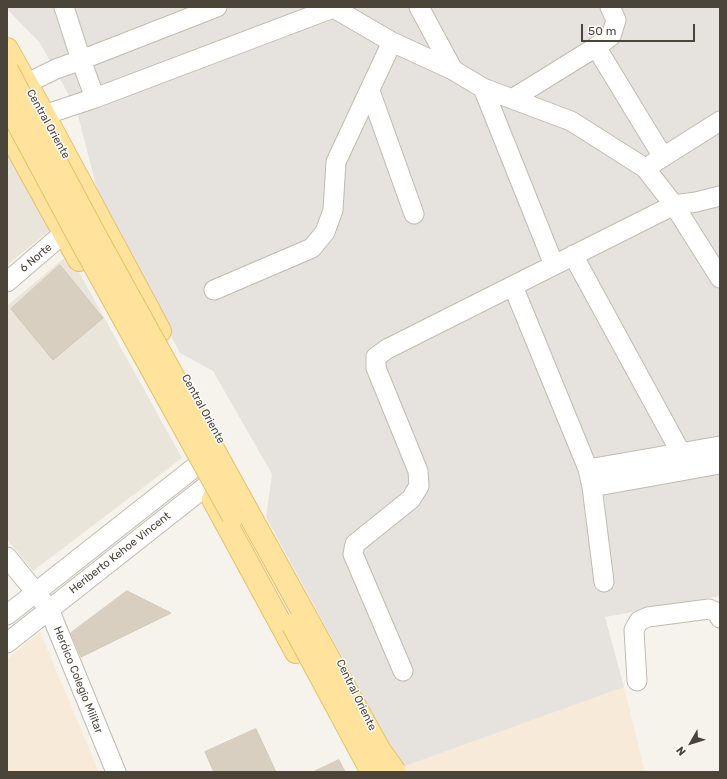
<!DOCTYPE html>
<html>
<head>
<meta charset="utf-8">
<style>
	body { margin:0 }
	#map { position:relative; width:727px; height:779px; overflow:hidden; background:#f6f3ec; font-family:Rubik,sans-serif }
	canvas { display:block }
	.frame { position:absolute; inset:0; border:8px solid #4b4439; pointer-events:none }
	.north { position:absolute; left:671px; top:723px; width:40px; height:40px; -webkit-text-stroke:3px #fff; paint-order:stroke; rotate:231deg; font-size:11px; font-weight:700; line-height:16px; text-align:center; color:#4b4439 }
	.north::after { content:''; display:block; margin:auto; width:14px; height:18px; background:#4b4439; clip-path:polygon(50% 0,100% 100%,50% 72%,0 100%) }
	.scale { position:absolute; left:581px; top:24px; width:114px; height:18px; box-sizing:border-box; border:2px solid #4b4439; border-top:0; padding-left:5px; font-size:12px; line-height:14px; white-space:nowrap; color:#4b4439; -webkit-text-stroke:3px #fff; paint-order:stroke }
</style>
</head>
<body>
<div id="map">
<canvas width="727" height="779"></canvas>
<div class="frame"></div>
<div class="north">N</div>
<div class="scale">50 m</div>
</div>
<script>
const context = document.querySelector('canvas').getContext('2d');
context.lineJoin = 'round';
function fillPath(path, color) { context.fillStyle = color; context.fill(path, 'evenodd'); }
function strokePath(path, color, width, dash) { context.strokeStyle = color; context.lineWidth = width; context.lineCap = dash ? 'butt' : 'round'; context.setLineDash(dash || []); context.stroke(path); }
function label(font, color, halo, rows, align = 'center') {
  context.font = font + ' Rubik,sans-serif'; context.lineWidth = 3; context.setLineDash([]); context.textBaseline = 'middle'; context.strokeStyle = halo; context.fillStyle = color; for (const [text, x, y, turn = 0] of rows) {
    context.save(); context.translate(x, y); context.rotate((+turn || 0) * Math.PI / 180); context.textAlign = isNaN(turn) ? turn : align; if (halo) context.strokeText(text, 0, 0); context.fillText(text, 0, 0); context.restore();
  }
}
fillPath(new Path2D(`
	M11 152 53 228 7 265V155Z
	M69 254 182 458 33 571 7 539V306Z`), '#eae5da');
fillPath(new Path2D(`
	M40 632 99 772H7V659Z
	M624 687 645 772H406L401 767Z`), '#f7ead8');
fillPath(new Path2D(`
	M7 7H720V596L605 617 624 687 402 767 266 517 272 474 213 371 180 353 106 214 96 185 76 108 40 43 7 9Z`), '#e6e2dd');
const building = new Path2D(`
	M60 265 103 318 53 360 11 309Z
	M127 591 171 613 81 657 71 633Z
	M256 729 276 772H214L205 752Z
	M339 760 345 772H313Z`);
fillPath(building, '#d8cfc1');
strokePath(building, '#d3c7b4', 1);
const minor = new Path2D(`
	M64 7 81 60 95 98
	M332 7 392 42 453 70 483 88 571 121 645 168 674 205 720 278
	M419 7 453 70
	M610 7 616 20 611 36 596 47 663 157
	M483 88 554 265
	M13 90 56 69 81 60 217 7
	M370 91 414 214
	M512 99 596 47
	M29 120 95 98 333 8V7
	M652 164 720 121
	M573 255 681 453 685 470
	M7 282 64 233
	M513 286 588 469 592 487 604 582
	M214 290 312 248 325 232 333 210 336 162 392 42
	M588 469 720 446
	M592 487 720 464
	M7 557 49 609 116 772
	M7 615 214 452
	M7 643 224 472
	M403 671 353 554 355 544 411 499 419 486 418 471 376 368V357L387 349 674 205 696 202 720 196
	M637 681 634 630 639 621 648 617 709 609 718 613 720 618`);
const major = new Path2D(`
	M7 49 44 115 160 331
	M7 130 79 260
	M213 499 296 652`);
strokePath(minor, '#c2bbae', 21);
strokePath(major, '#e6c16a', 24);
strokePath(minor, '#fff', 19);
strokePath(major, '#ffe39c', 22);
const majorBridge = new Path2D(`
	M7 70 96 237 380 751 395 772
	M7 103 81 241 233 516
	M293 625 372 772`);
strokePath(majorBridge, '#e6c16a', 24, []);
strokePath(majorBridge, '#ffe39c', 22);
label('11px', '#4b4439', '#fff', [
	["Central Oriente",48,124,61],
	["6 Norte",36,258,-40],
	["Central Oriente",203,409,61],
	["Heriberto Kehoe Vincent",120,553,-38],
	["Heróico Colegio Militar",78,680,68],
	["Central Oriente",356,695,64]
]);
</script>
</body>
</html>
